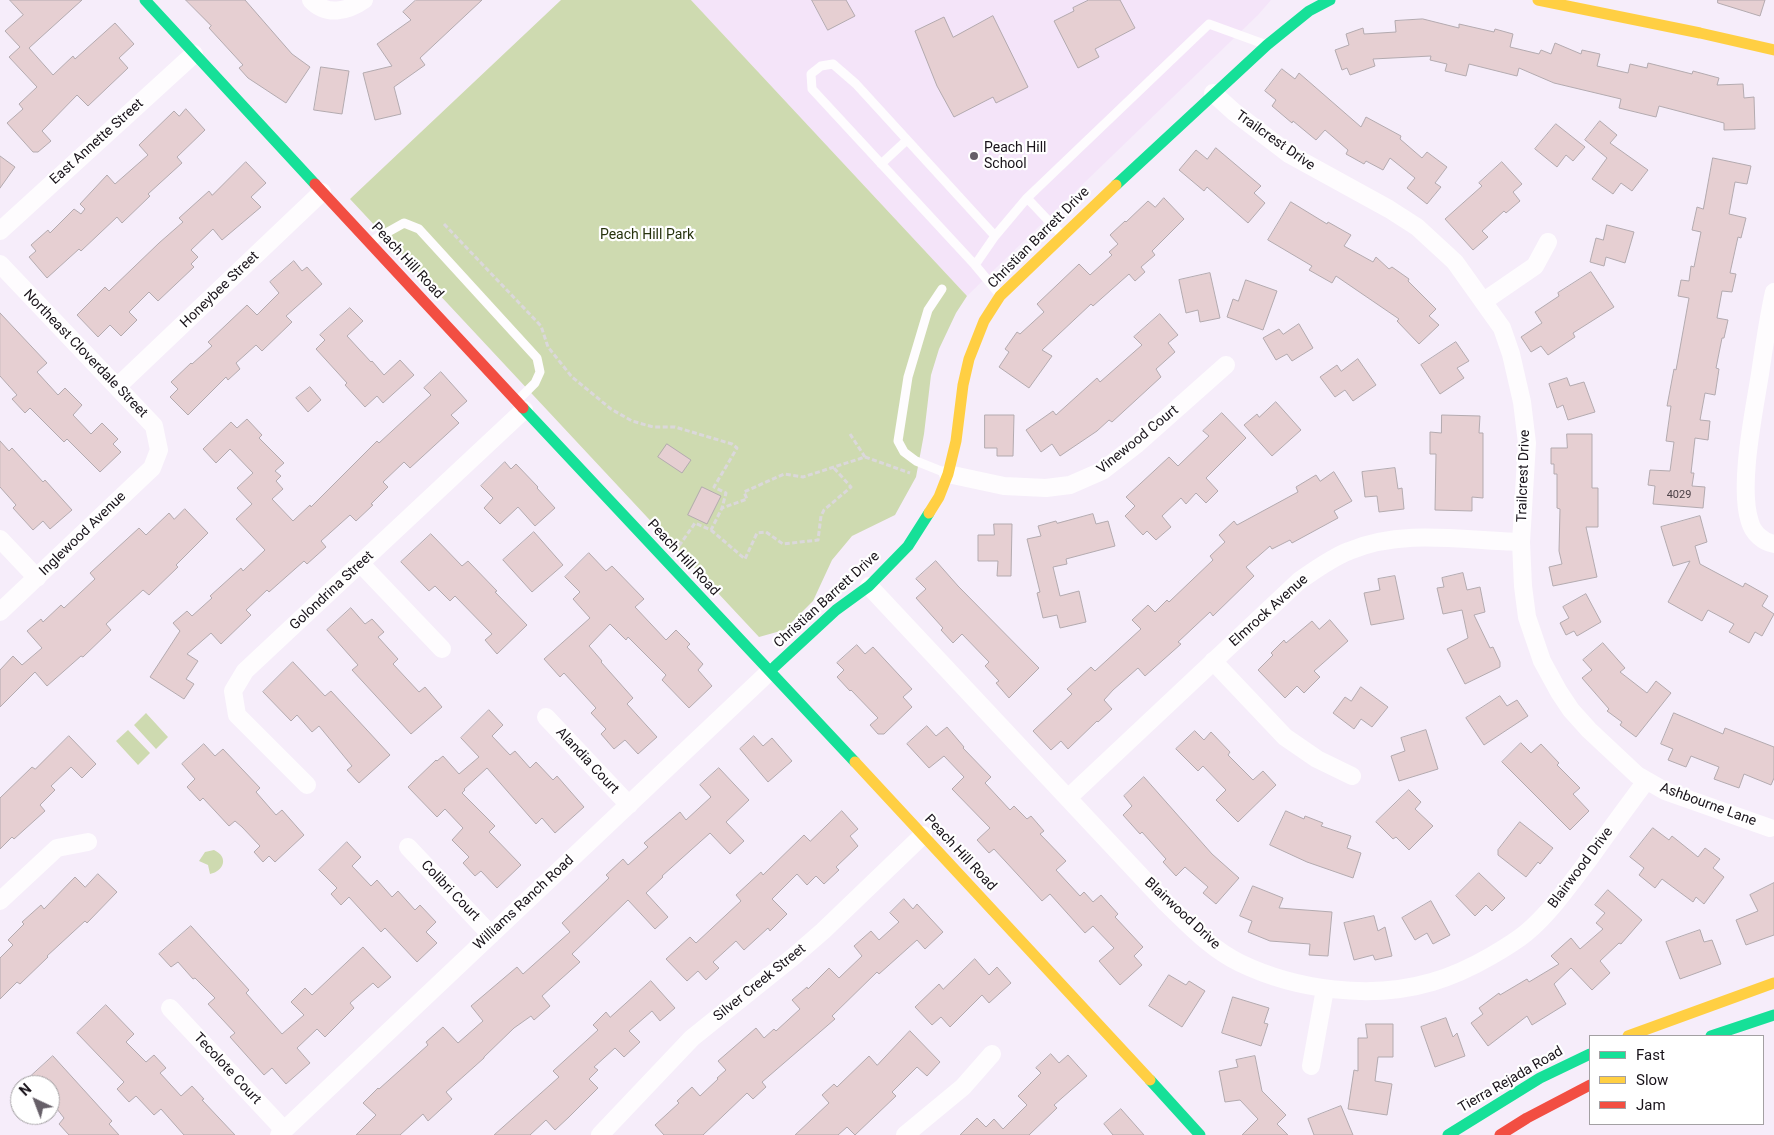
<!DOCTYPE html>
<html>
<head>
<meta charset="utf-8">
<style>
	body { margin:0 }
	#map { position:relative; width:1774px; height:1135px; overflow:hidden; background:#f6edfa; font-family:Roboto,sans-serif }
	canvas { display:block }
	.legend { position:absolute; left:1589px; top:1035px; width:175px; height:90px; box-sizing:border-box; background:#fff; border:1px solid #a3a0a3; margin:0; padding:6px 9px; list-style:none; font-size:15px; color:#181219 }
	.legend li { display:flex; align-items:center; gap:10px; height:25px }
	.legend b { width:25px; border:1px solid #a3a0a3 }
	.north { position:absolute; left:10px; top:1075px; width:50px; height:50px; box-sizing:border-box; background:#fff; border:1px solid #a3a0a3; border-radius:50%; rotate:317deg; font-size:14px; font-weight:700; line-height:20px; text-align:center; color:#181219 }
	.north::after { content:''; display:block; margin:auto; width:18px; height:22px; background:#665f68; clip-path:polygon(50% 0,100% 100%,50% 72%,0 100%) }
</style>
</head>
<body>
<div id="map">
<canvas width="1774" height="1135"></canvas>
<ul class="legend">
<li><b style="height:6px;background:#16e098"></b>Fast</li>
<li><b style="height:6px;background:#ffcf43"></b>Slow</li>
<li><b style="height:6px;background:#f24e42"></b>Jam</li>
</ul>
<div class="north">N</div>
</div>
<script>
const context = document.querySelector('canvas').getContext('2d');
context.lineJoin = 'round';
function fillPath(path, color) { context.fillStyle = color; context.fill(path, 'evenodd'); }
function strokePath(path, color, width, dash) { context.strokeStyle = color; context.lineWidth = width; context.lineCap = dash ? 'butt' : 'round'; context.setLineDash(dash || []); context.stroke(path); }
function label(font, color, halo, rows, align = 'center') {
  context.font = font + ' Roboto,sans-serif'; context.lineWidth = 4.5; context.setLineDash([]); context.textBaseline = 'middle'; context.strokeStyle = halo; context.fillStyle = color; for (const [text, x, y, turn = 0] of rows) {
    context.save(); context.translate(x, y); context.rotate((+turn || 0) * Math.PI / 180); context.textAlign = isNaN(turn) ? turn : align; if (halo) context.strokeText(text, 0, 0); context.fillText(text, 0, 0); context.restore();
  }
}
fillPath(new Path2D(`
	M691 0H1271L1258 15 967 296Z`), '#f4e4f9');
fillPath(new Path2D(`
	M561 0H691L967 296 956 313 939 349 931 375 924 434 916 477 895 515 852 536 832 560 813 601 784 630 759 637 350 199Z
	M146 713 168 737 156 749 134 725Z
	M128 730 150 753 138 765 116 741Z
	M214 850C229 857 224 871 210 874L208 865 199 861 205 852Z`), '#cedab0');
const building = new Path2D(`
	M10 0H82L29 48 53 75 73 56 75 59 115 23 134 44 119 58 128 68 88 106 77 95 42 131 51 141 38 152H33L7 123 23 109 19 104 37 87 9 57 20 47 5 31 23 15Z
	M186 0H245L292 54 310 67 286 103 248 78 239 68 243 65 209 28 211 26Z
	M416 0H482L420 58 425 65 394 87 401 114 375 120 363 73 392 66 377 44 411 20 403 12Z
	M812 0H846L855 16 828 30Z
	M1089 0H1120L1135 28 1095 49 1099 57 1078 68 1054 21 1074 11 1073 8Z
	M1718 0H1765L1760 16 1718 3Z
	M993 16 1028 87 996 103 993 97 954 117 937 86 915 31 944 17 953 37Z
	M1423 19 1459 28V24L1494 32 1495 29 1513 34 1510 47 1539 54 1541 50 1551 54 1555 43 1581 54 1582 50 1600 54 1597 66 1628 73 1630 64 1647 68 1648 63 1692 74 1693 71 1719 78 1717 85 1743 84 1744 98 1754 97 1755 129 1724 130V123L1659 106 1656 117 1619 108 1621 99 1554 83 1519 68 1517 76 1469 64 1466 76 1445 71 1447 64 1430 60 1431 56 1373 59 1375 66 1350 75 1347 68 1342 70 1335 50 1349 45 1346 34 1363 28 1364 34 1396 32 1395 21Z
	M321 67 349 71 342 114 314 110Z
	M1282 69 1295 79 1299 73 1361 127 1366 117 1401 136 1400 139 1422 158 1427 152 1447 167 1435 183 1441 187 1427 204 1407 188 1415 178 1390 158 1383 170 1366 161 1364 164 1346 154 1348 150 1325 130 1316 140 1293 121 1292 123 1272 106 1276 100 1265 91Z
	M186 109 205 130 177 157 182 163 148 194 150 196 122 223 117 217 81 251 79 249 47 278 29 257 36 251 31 245 48 230 50 233 74 209 81 214 85 209 80 204 107 175 115 184 148 155 139 145 174 111 179 116Z
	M1600 121 1617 135 1610 143 1648 170 1632 191 1621 183 1613 194 1592 179 1607 158 1585 140Z
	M1556 124 1585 147 1573 161 1566 155 1557 167 1535 149Z
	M1216 148 1261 186 1254 193 1265 203 1248 223 1207 187 1204 191 1179 170 1196 150 1207 159Z
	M0 156 15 167 0 188Z
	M1713 158 1751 166 1747 184 1735 182 1729 214 1746 218 1741 238 1738 237 1730 273 1736 274 1732 292 1722 291 1717 318 1728 320 1724 338H1722L1716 368 1719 369 1715 395 1705 393 1700 420 1710 421 1708 440 1695 438 1691 473H1694L1692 486 1705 487 1703 508 1653 504 1655 486 1648 485 1650 470 1670 471 1674 442 1666 441 1671 406H1667L1674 369 1676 370 1689 298 1678 296 1681 280 1689 281 1691 266 1694 267 1701 232 1692 230 1697 207 1703 209Z
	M246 162 266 183 251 197 261 207 222 240 213 229 191 250 198 257 191 264 194 267 158 301 149 292 129 312 137 320 121 336 110 325 98 337 77 315 105 287 109 291 159 243 183 222 179 218 209 191 212 195Z
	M1502 162 1522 184 1513 192 1520 201 1506 213 1504 211 1482 231 1488 237 1473 250 1445 219 1482 186 1479 183Z
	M1164 198 1184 219 1152 251 1155 255 1141 267 1145 272 1135 281 1129 274 1093 306 1091 304 1042 350 1052 356 1029 388 999 367 1009 352 1005 349 1017 332 1020 334 1044 312 1037 304 1079 264 1090 275 1112 255 1109 252 1118 244 1110 235 1125 221 1126 222 1148 201 1155 207Z
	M1291 202 1327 224 1328 222 1351 235 1344 246 1373 262 1376 257 1389 269 1392 267 1409 279 1408 281 1436 309 1429 316 1439 325 1419 344 1397 321 1399 319 1336 276 1332 283 1309 270 1312 266 1268 240Z
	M1607 225 1634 232 1625 263 1606 257 1604 266 1590 262 1596 238 1603 240Z
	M294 261 302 271 307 267 322 284 286 316 292 322 262 351 256 345 236 363 240 369 228 380 226 377 188 415 170 397 178 389 171 382 191 363 192 364 212 346 208 342 247 305 257 315 279 293 270 282Z
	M1591 272 1614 307 1573 333 1575 337 1548 355 1541 346 1531 352 1521 337 1542 323 1535 312 1559 296 1558 293Z
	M1210 273 1220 318 1200 322 1198 310 1186 313 1179 280Z
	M1246 280 1277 291 1263 330 1227 317 1233 299 1238 301Z
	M350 308 363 321 347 336 371 362 372 361 384 375 400 360 414 375 383 403 377 396 365 407 345 385 347 383 316 349 325 340 320 335Z
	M0 313 47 363 37 372 58 395 65 388 82 405 73 415 91 434 102 423 118 439 113 444 121 452 100 472 67 439 64 442 30 408 25 413 12 399 17 395 0 376Z
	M1160 314 1178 335 1168 343 1175 352 1156 369 1161 377 1112 422 1109 420 1097 431 1060 456 1052 444 1041 452 1026 430 1053 411 1056 415 1097 378 1100 382 1142 345 1134 337Z
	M1299 324 1313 348 1292 361 1287 354 1276 360 1263 338 1279 329 1283 334Z
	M1456 342 1469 361 1457 368 1464 378 1440 394 1421 365Z
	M1358 359 1376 385 1353 401 1345 390 1335 397 1320 377 1337 365 1341 371Z
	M441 372 467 401 451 415 459 423 410 468 404 462 383 482 388 487 371 504 373 505 356 521 350 515 321 541 326 547 307 564 304 561 269 592 267 590 246 610 251 615 221 644 211 633 187 654 198 661 186 679 194 684 184 699 150 677 180 631 173 623 187 611 192 616 212 598 210 596 241 568 243 571 265 550 236 519 252 504 237 488 253 473 230 449 216 463 203 449 231 422 237 428 247 419 262 435 259 438 284 463 275 471 281 476 276 481 283 489 272 499 293 521 310 505 311 507 377 441 379 443 431 395 424 388Z
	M1567 378 1570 386 1584 382 1595 412 1568 420 1563 405 1557 408 1549 384Z
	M310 387 321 400 308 412 296 398Z
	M1276 402 1301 430 1272 456 1244 425 1257 414 1259 417Z
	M1222 413 1246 438 1206 478 1218 491 1206 503 1196 493 1186 504 1181 498 1162 516 1171 527 1156 540 1147 531 1143 535 1125 516 1135 506 1126 497 1169 457 1178 466 1209 436 1203 431Z
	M985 415H1014L1013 456H997V448H985Z
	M1442 415 1480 416 1479 433H1483V498L1472 497V511L1435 510 1436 454H1430V432L1441 433Z
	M1567 434H1592V488H1598V527H1586L1597 577 1553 586 1549 567 1562 564 1559 551 1560 509 1557 508V474H1554V464H1551V448H1567Z
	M0 441 9 451 12 448 43 482 45 480 72 510 50 529 43 521 33 530 13 508 16 505 0 487Z
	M667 444 691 460 682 473 658 457Z
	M505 462 511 469 516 464 538 487 537 488 555 508 535 526 518 507 500 524 484 508 493 498 481 486Z
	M1395 468 1398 489 1402 488 1404 509 1379 512 1377 496 1365 497 1362 472Z
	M1334 472 1352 501 1334 511 1338 518 1292 543 1290 540 1272 549 1270 546 1246 567 1254 576 1213 616 1210 612 1178 642 1181 644 1145 676 1138 668 1113 690 1104 700 1112 709 1098 722 1097 721 1068 749 1061 741 1051 750 1033 731 1072 694 1067 689 1091 667 1095 671 1141 629 1132 620 1148 605 1155 612 1167 600 1169 602 1213 560 1210 556 1225 542 1219 535 1234 521 1237 525 1298 492 1296 487 1316 475 1320 481Z
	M702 487 721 496 707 524 688 515Z
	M185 509 208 533 176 565 178 567 149 595 143 590 106 624 111 630 83 657 81 656 47 686 35 672 0 707V670L13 656 22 665 42 648 27 631 41 619 43 622 61 605 64 608 95 579 90 573 139 528 146 535 169 513 174 519Z
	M1093 514 1096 524 1108 521 1115 546 1066 559 1067 564 1053 567 1060 596 1079 591 1086 622 1060 628 1057 615 1043 618 1037 593 1040 592 1027 539 1041 536 1038 526 1056 521 1057 523Z
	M1700 516 1707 542 1695 546 1700 564 1743 587 1745 583 1768 596 1762 606 1774 614 1762 636 1755 632 1749 643 1729 632 1734 624 1708 610 1702 621 1668 602 1690 561 1673 566 1661 527Z
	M994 524H1012L1011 576H997L998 561H978V535H994Z
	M534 532 563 565 532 592 503 560Z
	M431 534 462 566 468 561 497 591 495 592 527 625 497 654 485 640 492 634 455 596 450 601 435 586 429 591 401 562Z
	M589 553 606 571 612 566 644 599 635 607 666 640 676 630 690 644 687 647 703 664 698 670 712 686 689 708 662 680 666 675 628 637 626 640 610 624 589 646 602 661 601 662 633 698 627 704 657 737 638 754 625 740 614 749 601 734 606 729 591 713 596 708 564 673 560 677 544 659 590 618 573 599 580 592 565 577Z
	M936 561 958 586 1039 668 1009 698 996 683 999 681 985 666 989 662 962 634 953 643 941 630 943 628 916 598 926 589 916 579Z
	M1463 573 1467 590 1480 587 1485 612 1474 615 1490 648 1493 647 1500 662V667L1465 684 1447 649 1468 638 1462 610 1443 614 1437 588 1444 587 1442 578Z
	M1395 576 1404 619 1371 625 1364 593 1380 590 1378 579Z
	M1586 594 1601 622 1577 636 1574 631 1566 635 1560 623 1569 618 1563 607Z
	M351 608 365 624 372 619 384 632 378 637 398 659 393 664 419 692 425 687 442 707 411 734 352 670 358 665 327 630Z
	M1330 620 1348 641 1314 671 1320 677 1304 693 1297 686 1285 698 1258 670 1273 655 1271 653 1284 640 1286 643 1312 621 1319 629Z
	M1603 643 1625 668 1620 672 1647 693 1656 681 1671 693 1636 737 1620 725 1622 722 1607 711 1609 709 1582 678 1592 670 1583 660Z
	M857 645 865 654 873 647 912 689 903 697 912 707 884 734H878L870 725 878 718 851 690 850 691 837 677 844 670 837 663Z
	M293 662 325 696 331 691 390 755 359 783 347 770 352 766 319 726 312 732 297 715 291 721 263 692Z
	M1361 687 1388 707 1372 727 1361 719 1354 729 1333 713 1345 697 1351 701Z
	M1500 696 1507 706 1517 700 1528 716 1484 745 1466 718Z
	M489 710 503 725 492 736 510 755 515 751 530 768 536 762 553 780 557 776 584 807 555 833 542 818 536 824 487 768 464 789 465 790 462 793 495 826 489 832 521 865 497 888 481 871 475 876 463 863 469 857 452 840 463 828 445 809 437 817 408 787 436 760 437 761 443 756 459 774 479 757 461 738Z
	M1674 713 1723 734 1725 728 1774 747V778L1771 785 1744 774 1739 788 1714 779 1719 767 1691 756 1686 767 1668 760 1673 749 1661 744Z
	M927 726 936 736 947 727 964 747 963 748 991 777 985 783 1010 810 1014 806 1027 819 1031 816 1044 831 1040 834 1066 861 1056 870 1080 896 1084 892 1093 902 1101 895 1118 914 1115 917 1143 947 1134 956 1142 965 1120 985 1099 961 1114 948 1093 926 1085 933 1050 894 1042 901 994 849 989 853 977 840 990 828 952 789 964 777 944 756 929 768 907 744Z
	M1426 730 1438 769 1399 781 1391 756 1405 751 1401 738Z
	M1195 731 1204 740 1211 732 1230 752 1228 755 1253 780 1263 771 1276 785 1238 822 1216 800 1226 790 1203 766 1198 771 1176 749Z
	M69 736 96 764 82 778 71 767 51 786 55 790 40 805 45 811 14 839 12 837 0 849V798L32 767 35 769Z
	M754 736 763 746 772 738 792 761 768 782 740 749Z
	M1521 743 1531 753 1541 744 1559 763 1557 765 1580 788 1573 794 1589 811 1570 830 1502 762Z
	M204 744 215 756 223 749 260 788 256 792 276 815 282 810 304 835 275 862 269 856 263 862 254 852 260 846 242 827 235 821 229 826 203 798 200 801 187 787 195 779 182 764Z
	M719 768 749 800 726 822 744 841 730 854 710 833 662 876 663 877 646 893 668 917 655 929 628 900 572 954 580 962 542 996 550 1006 534 1020 531 1016 514 1028 484 1057V1058L446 1092 452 1099 428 1121 423 1114 400 1135H356L376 1115 363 1103 378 1088 379 1089 428 1045 426 1042 443 1027 458 1043 483 1021 471 1006 517 967 523 974 570 932 562 923 609 878 606 875 623 859 628 865 648 847 644 843 680 812 686 820 711 797 700 785Z
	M1144 777 1212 854 1239 878 1216 904 1203 893 1208 887 1185 867 1176 876 1163 862 1166 859 1142 832 1140 834 1123 815 1132 806 1124 796Z
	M1409 790 1421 802 1415 809 1433 826 1409 850 1396 837 1393 839 1376 822Z
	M842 811 858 829 850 836 858 846 836 867 839 870 824 884 816 876 807 885 797 874 772 899 787 914 770 931 768 928 744 950 736 941 713 962 719 968 706 980 698 971 687 981 666 959 690 937 696 943 741 901 736 895 761 872 763 875 804 835 810 841Z
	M1286 811 1304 819 1305 816 1323 823 1321 826 1351 836 1347 848 1361 853 1353 878 1307 862 1270 845Z
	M1520 822 1553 848 1540 864 1538 862 1526 877 1498 855V850Z
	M1653 828 1669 840 1672 836 1698 857 1705 848 1720 859 1713 868 1724 877 1704 904 1696 897 1693 902 1662 879 1655 888 1639 875 1644 868 1630 857Z
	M347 842 361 857 352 866 371 886 377 880 392 897 398 891 415 910 420 905 436 922 426 932 437 943 417 962 385 928 381 932 349 897 341 905 331 894 337 888 319 870Z
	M1479 873 1505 898 1492 911 1486 905 1475 916 1456 896Z
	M98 874 117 892 87 923 85 921 47 956 48 957 20 984 17 982 0 999V958L13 945 8 940 24 924 22 922 41 905 44 909 75 877 85 887Z
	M1774 883V935L1746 945 1736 920 1758 911 1750 895Z
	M1253 886 1283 898 1279 908 1332 912 1328 956 1309 955 1310 944 1270 941 1248 932 1252 921 1240 916Z
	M1608 890 1642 920 1621 944 1619 943 1600 961 1610 973 1592 990 1571 968 1554 984 1566 1004 1532 1025 1527 1016 1488 1046 1471 1023 1483 1014 1479 1008 1499 993 1500 995 1527 979 1529 982 1559 964 1551 956 1571 938 1580 949 1603 929 1596 923 1605 913 1595 905Z
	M904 899 913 909 917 904 943 932 925 949 917 940 879 974 877 972 832 1016 835 1019 762 1082 766 1087 753 1099 747 1093 703 1135H664L655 1125 679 1103 677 1101 692 1087 700 1096 718 1079 717 1078 726 1070 718 1061 756 1028 764 1038 774 1029 776 1031 800 1009 792 1000 807 987 808 989 829 968 839 978 862 956 854 946 871 931 879 940 899 922 890 913Z
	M1431 901 1450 935 1433 944 1427 933 1415 940 1402 918Z
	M1374 916 1378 931 1385 927 1392 956 1375 960 1373 955 1354 960 1344 923Z
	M191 926 249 990 246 993 282 1034 304 1015 291 1002 305 988 312 995 363 947 391 977 378 988 373 983 350 1003 354 1008 325 1037 317 1029 297 1048 310 1063 286 1084 272 1068 264 1075 230 1037 235 1033 208 1004 215 998 195 978 193 979 178 962 171 967 159 954Z
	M1700 930 1704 942 1712 940 1721 964 1680 979 1666 942Z
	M975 959 989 975 997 967 1011 983 989 1003 982 995 950 1027 941 1017 932 1025 915 1007 939 984 943 989Z
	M1169 975 1186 985 1189 981 1205 991 1182 1027 1149 1006Z
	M651 981 675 1008 660 1021 652 1011 629 1031 640 1042 624 1057 615 1048 594 1067 598 1070 589 1079 598 1088 569 1117 555 1130 546 1120 530 1135H494L559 1077 553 1071 598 1030 593 1025 606 1012 610 1017Z
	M1233 997 1269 1008 1264 1023 1268 1024 1261 1046 1222 1033Z
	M106 1005 134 1034 126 1042 146 1062 154 1055 166 1068 160 1073 181 1096 192 1086 204 1099 202 1100 235 1135H184L161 1109 154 1115 136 1096 129 1102 117 1089 124 1082 77 1033Z
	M1446 1018 1453 1037 1457 1033 1465 1056 1435 1067 1421 1027Z
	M1366 1024H1393V1057H1378L1375 1081 1392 1084 1387 1115 1348 1109 1354 1070 1358 1071V1038H1367Z
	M910 1031 940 1062 927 1076 917 1067 892 1092 896 1096 855 1135 847 1127 838 1135H795L829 1103 822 1095 834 1084 837 1087 869 1056 877 1065Z
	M1051 1054 1059 1063 1068 1055 1087 1076 1054 1105 1057 1108 1029 1135H960L977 1118 986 1127 994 1119 1003 1129 1027 1105 1018 1096 1041 1073 1036 1068Z
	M53 1056 112 1121 109 1124 119 1135H69L59 1124 64 1118 50 1100V1085H21Z
	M1255 1056 1262 1091 1286 1115 1277 1124 1288 1135H1242L1258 1119 1240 1100 1225 1102 1219 1071 1238 1067 1236 1060Z
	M1341 1106 1353 1135H1314L1308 1119Z
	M1121 1109 1144 1135H1113L1104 1124Z`);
fillPath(building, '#e6cfd2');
strokePath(building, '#b3aaaf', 1);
strokePath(new Path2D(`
	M444 224 541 326 548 347 572 377 611 409 632 421 653 427H675L732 444 737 448 714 487 726 493 722 508
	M850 434 865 457
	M711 530 745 559 757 533 766 532 783 544 818 540 821 516 824 510 851 487 833 467
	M679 546 695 523 711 530 722 508 747 499 744 492 784 474 803 477 865 457 910 473`), '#dbd8db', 3, [5, 2.5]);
strokePath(new Path2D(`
	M881 164 907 140
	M1027 198 1061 234
	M995 236 1027 198 1209 24 1264 44
	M370 242 404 223 419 229 537 358 540 372 535 383 517 401
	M975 265 995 236 856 84 833 64 821 66 811 74 812 89 975 265 1000 295
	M942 289 928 310 908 377 898 441 904 452 916 461 946 473`), '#fefcfe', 9);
strokePath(new Path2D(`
	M311 0C326 16 347 12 364 0
	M1213 93 1234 112 1289 154 1389 209 1417 227 1455 262 1502 328 1511 354 1522 402 1527 443 1521 542 1523 586 1527 617 1542 661 1559 692 1571 710 1589 730 1637 775 1665 791 1770 828
	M0 231 194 54
	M0 264 154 426 159 450 152 468 0 612
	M1774 292C1768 319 1764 347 1760 374 1754 412 1738 487 1750 522 1753 533 1763 542 1774 544
	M1484 301 1535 266 1548 242
	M117 387 322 192
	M948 474 1004 486 1046 488 1070 485 1102 471 1137 444 1226 365
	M0 539 37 578
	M361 564 442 649
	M869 586 1166 903C1189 925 1211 949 1240 963 1296 990 1371 1000 1432 982 1453 976 1472 967 1491 956 1503 949 1515 942 1526 933 1551 912 1570 884 1590 858 1608 832 1627 807 1646 781
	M1213 661 1285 737 1317 759 1352 776
	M546 717 629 805
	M307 785 237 715 233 691 245 671 524 410
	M1068 798 1299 581C1315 570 1331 558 1349 551 1403 528 1465 541 1521 542
	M408 847 491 935
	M0 901 57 848 88 842
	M170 1008 284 1130
	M1311 1066 1325 989
	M279 1135 770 671
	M600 1135 692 1038 793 957 823 931 923 835
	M905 1135 963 1087 992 1054`), '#fefcfe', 18);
strokePath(new Path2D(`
	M145 0 315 184
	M1116 185 1267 45 1309 11 1330 0
	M523 408 855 762
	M770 671 836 610 869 586 908 546 929 513
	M1711 1036 1774 1015
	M1150 1080 1200 1135
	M1448 1135 1540 1078 1590 1054`), '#16e098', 11);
strokePath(new Path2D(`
	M1538 0 1700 33 1774 50
	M929 513 939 497 948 474 956 441 963 385 969 359 984 321 1000 296 1116 185
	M855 762 1150 1080
	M1628 1036 1774 983`), '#ffcf43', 11);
strokePath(new Path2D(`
	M315 184 523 408
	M1500 1135 1527 1118 1590 1085`), '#f24e42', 11);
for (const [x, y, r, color] of [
	[974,156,5,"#665f68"]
]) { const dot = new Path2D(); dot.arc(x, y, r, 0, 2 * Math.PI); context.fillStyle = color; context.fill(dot); strokePath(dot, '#fff', 2); }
label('11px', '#4c4147', null, [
	["4029",1679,495]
]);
label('14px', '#181219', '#fff', [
	["Trailcrest Drive",1275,141,35],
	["East Annette Street",97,142,-42],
	["Christian Barrett Drive",1039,238,-45],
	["Peach Hill Road",407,261,47],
	["Honeybee Street",220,290,-44],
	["Northeast Cloverdale Street",85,354,46],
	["Vinewood Court",1138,440,-39],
	["Trailcrest Drive",1524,476,-88],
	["Inglewood Avenue",83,534,-44],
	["Peach Hill Road",683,558,47],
	["Golondrina Street",332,591,-43],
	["Christian Barrett Drive",827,600,-42],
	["Elmrock Avenue",1269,611,-42],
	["Alandia Court",587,761,47],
	["Ashbourne Lane",1708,805,20],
	["Peach Hill Road",960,853,47],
	["Blairwood Drive",1581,868,-53],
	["Colibri Court",450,891,46],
	["Williams Ranch Road",524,903,-43],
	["Blairwood Drive",1182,914,43],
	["Silver Creek Street",760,983,-39],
	["Tecolote Court",227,1069,47],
	["Tierra Rejada Road",1511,1080,-30]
]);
label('14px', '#181219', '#fff', [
	["Peach Hill",984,148],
	["School",984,164]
], 'left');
label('14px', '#27330d', '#fff', [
	["Peach Hill Park",647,235]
]);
</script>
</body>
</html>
